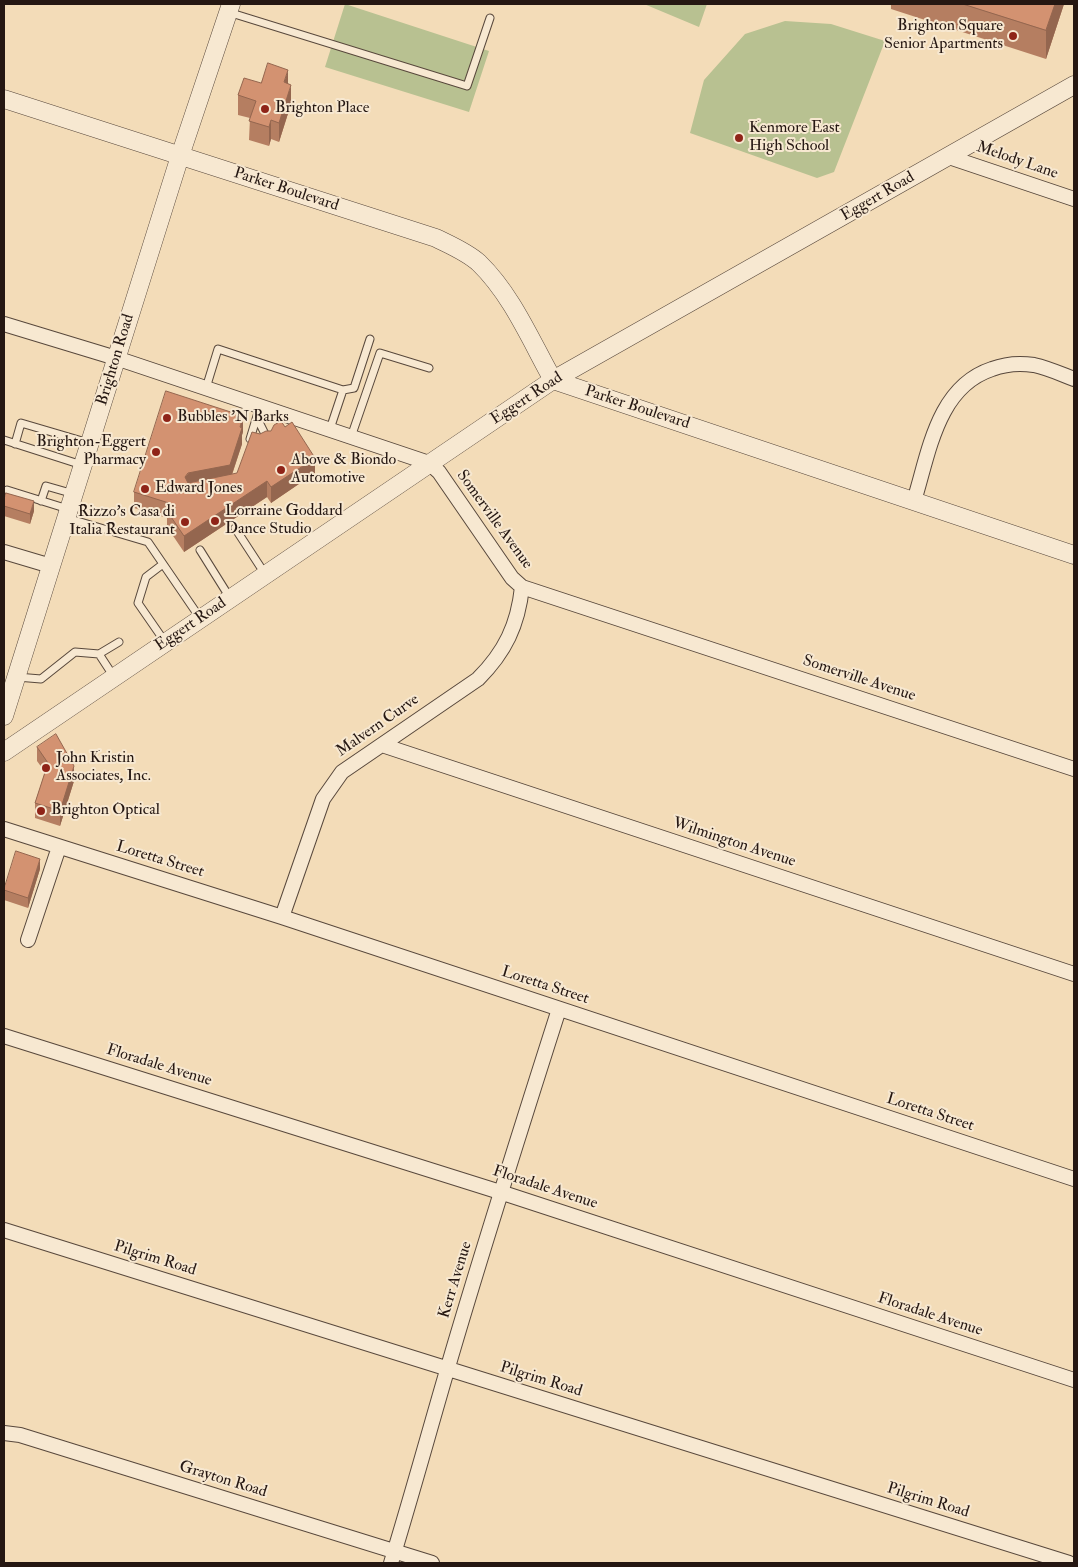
<!DOCTYPE html>
<html>
<head>
<meta charset="utf-8">
<style>
	body { margin:0 }
	#map { position:relative; width:1078px; height:1567px; overflow:hidden; background:#f3dcb8; font-family:"IM FELL Double Pica",serif }
	canvas { display:block }
	.frame { position:absolute; inset:0; border:5px solid #251712; pointer-events:none }
</style>
</head>
<body>
<div id="map">
<canvas width="1078" height="1567"></canvas>
<div class="frame"></div>
</div>
<script>
const context = document.querySelector('canvas').getContext('2d');
context.lineJoin = 'round';
function fillPath(path, color) { context.fillStyle = color; context.fill(path, 'evenodd'); }
function strokePath(path, color, width, dash) { context.strokeStyle = color; context.lineWidth = width; context.lineCap = dash ? 'butt' : 'round'; context.setLineDash(dash || []); context.stroke(path); }
function label(font, color, halo, rows, align = 'center') {
  context.font = font + ' "IM FELL Double Pica",serif'; context.lineWidth = 4; context.setLineDash([]); context.textBaseline = 'middle'; context.strokeStyle = halo; context.fillStyle = color; for (const [text, x, y, turn = 0] of rows) {
    context.save(); context.translate(x, y); context.rotate((+turn || 0) * Math.PI / 180); context.textAlign = isNaN(turn) ? turn : align; if (halo) context.strokeText(text, 0, 0); context.fillText(text, 0, 0); context.restore();
  }
}
fillPath(new Path2D(`
	M345 4 489 51 469 112 325 67Z
	M644 4H707L699 27Z
	M785 21 831 24 885 41 834 172 817 178 690 133 704 80 745 34Z`), '#b8c191');
const service = new Path2D(`
	M228 12 467 86 490 18
	M206 388 218 349 343 390 330 429
	M343 390 354 388 370 339
	M257 418 268 440
	M351 437 380 353 429 368
	M250 439 260 406
	M4 440 82 465
	M15 444 21 423 89 443
	M7 490 68 509
	M41 501 46 486 74 494
	M67 518 148 542 200 618
	M235 528 265 574
	M200 550 230 598
	M163 564 146 577 138 603 165 642
	M99 654 114 677
	M17 677 41 679 75 652 99 654 119 642`);
const minor = new Path2D(`
	M949 157 1074 199
	M4 324 116 358 429 463 439 472 512 578 522 587 1074 769
	M914 501C929 453 937 387 992 369 1005 364 1021 363 1034 365 1048 368 1061 374 1074 379
	M4 552 51 566
	M382 745 1074 974
	M4 829 282 917 1074 1179
	M282 917 323 799 342 772 478 679C505 652 518 625 522 587
	M28 940 59 847
	M4 1036 500 1192 1074 1380
	M4 1230 1069 1563
	M4 1433 20 1435 432 1563
	M391 1563C411 1498 429 1432 448 1367 483 1247 521 1128 559 1009`);
const tertiary = new Path2D(`
	M4 99 436 238C450 245 467 252 479 263 512 295 531 341 553 380L1074 555
	M4 716 180 156 231 4
	M4 752 553 380 1074 85`);
strokePath(service, '#58483c', 9);
strokePath(minor, '#58483c', 16);
strokePath(tertiary, '#58483c', 19);
strokePath(service, '#f7e8d1', 7);
strokePath(minor, '#f7e8d1', 14);
strokePath(tertiary, '#f7e8d1', 18);
fillPath(new Path2D(`
	M891 4H1064L1046 59 891 9Z
	M261 83H288L291 104 279 142 271 139 269 146 249 140 250 118 238 115V95Z
	M243 432 242 435V444L232 475 315 473 271 503 267 497 184 552 167 527V518L134 508V492Z
	M4 500 34 511 30 524 4 516Z
	M37 747 74 781 60 826 35 818V803L45 772 37 761Z
	M40 869 28 908 4 900V890Z`), '#b57e61');
fillPath(new Path2D(`
	M1055 4H1064L1046 59V30Z
	M288 70V89L284 82Z
	M291 85V104L279 142V123Z
	M271 120V139L269 146V127Z
	M243 416V432L242 435V444L230 480 188 489 185 477 240 427Z
	M315 458V473L271 503V487Z
	M267 481V497L184 552V536Z
	M34 501V511L30 524V514Z
	M74 766V781L60 826V811Z
	M40 859V869L28 908V898Z`), '#94664f');
const building = new Path2D(`
	M963 4H1055L1046 30Z
	M268 63 288 70 284 82 291 85 279 123 271 120 269 127 249 121 256 101 238 95 244 78 261 83Z
	M166 391 243 416 240 427 242 428 230 465 188 473 185 477 188 483 237 473 252 432 260 434 266 431H271L274 425 281 421 285 427 292 422 315 458 271 487 267 481 184 536 167 511 172 504 134 492Z
	M6 493 34 501 30 514 4 506V500Z
	M56 734 74 766 60 811 35 803 48 763 37 747Z
	M16 851 40 859 28 898 4 890Z`);
fillPath(building, '#d39271');
strokePath(building, '#94664f', 1);
for (const [x, y, r, color] of [
	[1013,36,5,"#8f2418"],
	[265,109,5,"#8f2418"],
	[739,138,5,"#8f2418"],
	[167,418,5,"#8f2418"],
	[156,452,5,"#8f2418"],
	[281,470,5,"#8f2418"],
	[145,489,5,"#8f2418"],
	[215,521,5,"#8f2418"],
	[185,522,5,"#8f2418"],
	[46,768,5,"#8f2418"],
	[41,811,5,"#8f2418"]
]) { const dot = new Path2D(); dot.arc(x, y, r, 0, 2 * Math.PI); context.fillStyle = color; context.fill(dot); strokePath(dot, '#f7e8d1', 2); }
label('16px', '#251712', '#f7e8d1', [
	["Brighton Square",1003,27,"right"],
	["Senior Apartments",1003,45,"right"],
	["Brighton Place",275,109],
	["Kenmore East",749,129],
	["High School",749,147],
	["Bubbles 'N Barks",177,418],
	["Brighton-Eggert",146,443,"right"],
	["Pharmacy",146,461,"right"],
	["Above & Biondo",291,461],
	["Automotive",291,479],
	["Edward Jones",155,489],
	["Lorraine Goddard",225,512],
	["Dance Studio",225,530],
	["Rizzo's Casa di",175,513,"right"],
	["Italia Restaurant",175,531,"right"],
	["John Kristin",56,759],
	["Associates, Inc.",56,777],
	["Brighton Optical",51,811]
], 'left');
label('16px', '#251712', '#f7e8d1', [
	["Melody Lane",1017,161,19],
	["Parker Boulevard",286,190,18],
	["Eggert Road",878,197,-30],
	["Brighton Road",116,360,-73],
	["Eggert Road",527,399,-33],
	["Parker Boulevard",637,408,18],
	["Somerville Avenue",494,520,54],
	["Eggert Road",191,625,-34],
	["Somerville Avenue",859,679,18],
	["Malvern Curve",378,726,-35],
	["Wilmington Avenue",734,843,18],
	["Loretta Street",160,860,17],
	["Loretta Street",545,986,18],
	["Floradale Avenue",159,1066,17],
	["Loretta Street",930,1113,18],
	["Floradale Avenue",545,1188,18],
	["Pilgrim Road",155,1259,17],
	["Kerr Avenue",456,1280,-73],
	["Floradale Avenue",930,1315,18],
	["Pilgrim Road",541,1380,17],
	["Grayton Road",223,1480,17],
	["Pilgrim Road",928,1501,17]
]);
</script>
</body>
</html>
